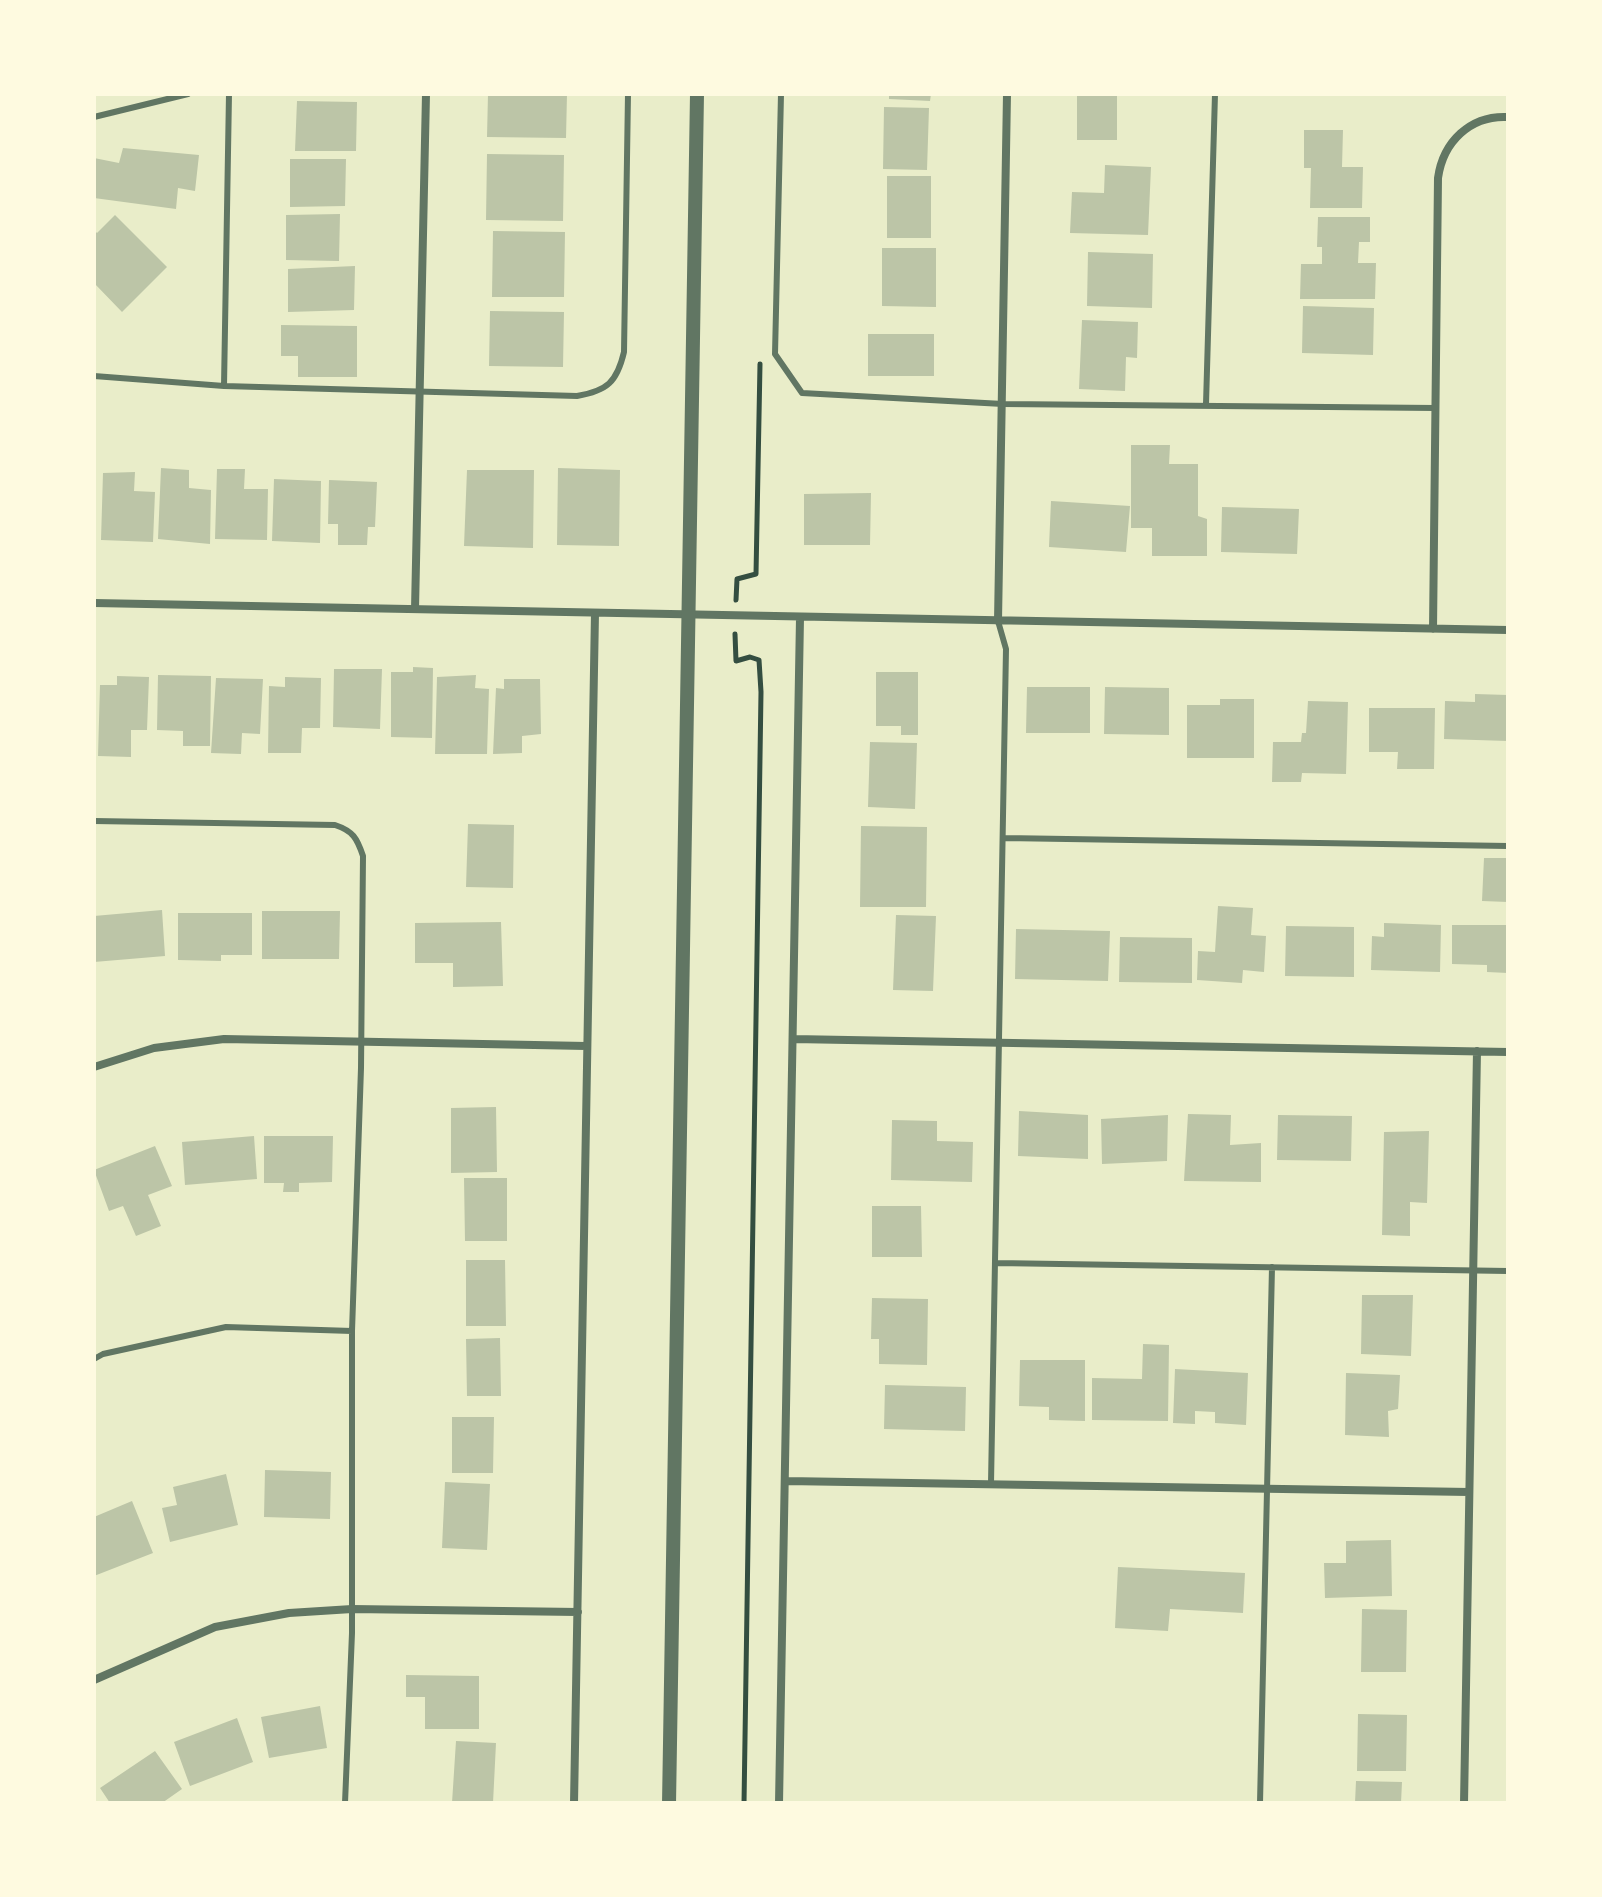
<!DOCTYPE html>
<html>
<head>
<meta charset="utf-8">
<style>
	body { margin:0 }
	#map { position:relative; width:1602px; height:1897px; overflow:hidden; background:#e9edc9; font-family:"IBM Plex Serif",serif }
	canvas { display:block }
	.frame { position:absolute; inset:0; border:96px solid #fefae0; pointer-events:none }
</style>
</head>
<body>
<div id="map">
<canvas width="1602" height="1897"></canvas>
<div class="frame"></div>
</div>
<script>
const context = document.querySelector('canvas').getContext('2d');
context.lineJoin = 'round';
function fillPath(path, color) { context.fillStyle = color; context.fill(path, 'evenodd'); }
function strokePath(path, color, width, dash) { context.strokeStyle = color; context.lineWidth = width; context.lineCap = dash ? 'butt' : 'round'; context.setLineDash(dash || []); context.stroke(path); }
fillPath(new Path2D(`
	M488 94H567L566 138 487 137Z
	M889 94H931L930 101 889 99Z
	M1077 94H1117V140H1077Z
	M297 101 357 102 356 151H295Z
	M884 107 929 108 927 170 883 169Z
	M1304 130H1343L1342 167H1363L1362 208H1310L1311 168H1304Z
	M123 148 199 155 195 191 178 188 176 209 94 198V158L119 163Z
	M487 154 564 155 563 221 486 220Z
	M290 159H346L345 206 290 207Z
	M1105 165 1151 167 1148 235 1070 233 1072 192 1104 193Z
	M887 176H931V238H887Z
	M340 214 339 261 286 260V215Z
	M115 215 167 267 122 312 94 283V230L97 233Z
	M1318 217H1370V242H1359L1358 263H1376L1375 299H1300L1301 264H1322V247H1317Z
	M493 231 565 232 564 297H492Z
	M882 248H936V307L882 306Z
	M1088 252 1153 254 1152 308 1087 306Z
	M355 266 354 310 288 312V269Z
	M1303 306 1374 308 1373 355 1302 353Z
	M490 311 564 312 563 367 489 366Z
	M1082 320 1138 322 1137 358 1126 357 1125 391 1079 389Z
	M281 325 357 326V377H298V356H281Z
	M868 334H934V376H868Z
	M1131 445H1170L1169 464H1198V516L1207 519V556H1152V528H1131Z
	M161 468 189 470V488L211 490 210 544 158 539Z
	M558 468 620 470 619 546 557 545Z
	M217 469H245L244 489H268L267 540 215 539Z
	M467 470H534L533 548 464 546Z
	M135 472 134 491 155 492 153 542 101 540 103 473Z
	M274 479 321 481 320 543 272 541Z
	M329 480 377 482 375 527H368L367 545H338V524H328Z
	M871 493 870 545H804V494Z
	M1051 501 1130 506 1126 552 1049 547Z
	M1222 507 1299 509 1297 554 1221 552Z
	M413 667 433 668 432 738 391 737V672H413Z
	M334 669H382L380 729 333 727Z
	M876 672H918V735H901V726H876Z
	M158 675 211 676 210 746H183V731L157 730Z
	M476 675 475 688 489 689 487 754H435L437 677Z
	M117 676 149 677 147 730H131V757L98 756 100 685H117Z
	M285 677 321 678 320 728H302L301 753H268L269 686 285 687Z
	M216 678 263 679 260 734 242 733 241 754 211 753Z
	M504 679H540L541 734 522 736V753L493 754 496 688 504 689Z
	M1027 687H1090V733H1026Z
	M1105 687 1169 688V735L1104 734Z
	M1475 694 1508 695V741L1444 739 1445 701 1475 702Z
	M1220 699H1254V758H1187V705H1220Z
	M1308 701 1348 702 1346 774 1302 773 1301 782H1272L1273 742H1301L1302 733H1306Z
	M1369 708H1435L1434 769H1397L1398 752H1369Z
	M870 742 917 743 915 809 868 807Z
	M468 824 514 825 513 888 466 887Z
	M861 826 927 827 926 907H860Z
	M1484 858H1508V902L1482 901Z
	M1218 906 1253 908 1251 935 1266 936 1264 972 1243 970 1242 983 1197 980 1198 951 1215 952Z
	M162 910 165 956 94 962V916Z
	M262 911H340L339 959H262Z
	M178 913H252V955H221V961L178 960Z
	M896 915 936 916 933 991 893 990Z
	M501 922 503 986 453 987V963H415V923Z
	M1384 923 1441 925 1440 972 1371 970 1372 936 1384 937Z
	M1452 925H1508V973L1487 972V965L1452 964Z
	M1286 926 1354 927V977L1285 976Z
	M1016 929 1110 931 1108 981 1015 979Z
	M1120 937 1192 938V983L1119 982Z
	M496 1107 497 1172 451 1173V1108Z
	M1019 1111 1088 1115V1159L1018 1156Z
	M1188 1114 1231 1115 1230 1145 1261 1143V1182L1184 1181Z
	M1168 1115 1167 1161 1102 1164 1101 1119Z
	M1278 1115 1352 1116 1351 1161 1277 1160Z
	M892 1120 937 1121V1141L973 1142 972 1182 891 1180Z
	M1429 1131 1427 1203 1410 1202V1236L1382 1235 1384 1132Z
	M254 1136 257 1179 185 1185 182 1142Z
	M264 1136H333L332 1182 299 1183V1192H283L284 1183H264Z
	M155 1146 172 1186 148 1195 161 1226 136 1236 123 1206 109 1211 94 1170Z
	M464 1178H507V1241H465Z
	M872 1206H921L922 1257H872Z
	M466 1260H505L506 1326H466Z
	M1362 1295H1413L1411 1356 1361 1354Z
	M872 1298 928 1299 927 1365 879 1364V1339H871Z
	M500 1338 501 1396H467L466 1339Z
	M1143 1344 1169 1345 1168 1421 1092 1420V1378L1142 1379Z
	M1020 1360H1085V1421L1049 1420V1407L1019 1406Z
	M1175 1369 1248 1373 1246 1425 1215 1423V1412L1195 1411V1424L1173 1423Z
	M1346 1373 1400 1375 1398 1409 1388 1411 1389 1437 1345 1435Z
	M885 1385 966 1387 965 1431 884 1429Z
	M452 1417H494L493 1473H452Z
	M265 1470 331 1472 330 1519 264 1517Z
	M226 1474 238 1525 170 1542 162 1508 177 1505 173 1487Z
	M445 1482 490 1484 487 1550 442 1548Z
	M132 1501 153 1553 94 1576V1517Z
	M1391 1540 1392 1596 1325 1598 1324 1563H1346V1541Z
	M1118 1567 1245 1573 1243 1613 1170 1609 1168 1631 1115 1628Z
	M1362 1609 1407 1610 1406 1672H1361Z
	M406 1675 479 1676V1729H425V1697H406Z
	M320 1706 327 1748 269 1758 261 1717Z
	M1358 1714 1407 1715 1406 1771H1357Z
	M237 1718 253 1762 190 1786 174 1742Z
	M456 1741 496 1743 493 1803H452Z
	M155 1751 182 1789 162 1803H110L100 1788Z
	M1356 1781 1402 1782 1401 1803H1355Z`), '#bcc5a7');
strokePath(new Path2D(`
	M736 600 737 579 756 574 760 364
	M735 634 736 661 750 657 759 660 761 692 744 1803`), '#344e41', 5);
strokePath(new Path2D(`
	M781 94 775 354 802 393 1003 404 1435 408
	M94 117 188 94
	M94 376 224 386 577 396C607 391 617 382 624 352L628 94
	M224 386 229 94
	M1206 404 1215 94
	M94 821 335 825C353 831 357 838 363 856L361 1068 352 1331V1633L345 1803
	M1004 838 1508 846
	M996 1263 1508 1271
	M94 1359 103 1354 226 1327 352 1331
	M991 1483 1006 649 998 621
	M1260 1803 1272 1267`), '#617663', 6);
strokePath(new Path2D(`
	M94 603 1508 630
	M415 609 426 94
	M998 621 1007 94
	M1433 629 1438 178C1443 142 1470 115 1508 117
	M793 1039 1508 1052
	M94 1067 154 1048 224 1039 586 1046
	M786 1481 1469 1492
	M94 1680 215 1627 289 1613 352 1609 578 1612
	M574 1803 595 613
	M779 1803 800 618
	M1464 1803 1477 1051`), '#617663', 8);
strokePath(new Path2D(`
	M669 1803 697 94`), '#617663', 14);
</script>
</body>
</html>
